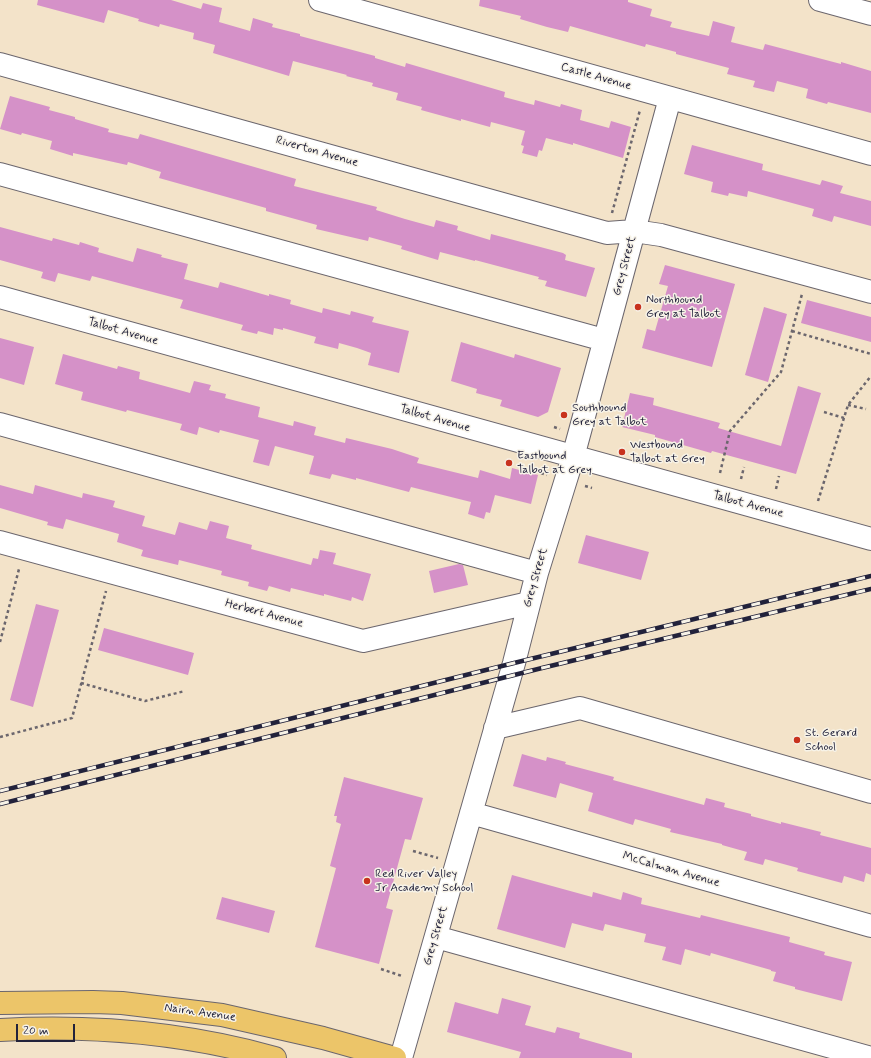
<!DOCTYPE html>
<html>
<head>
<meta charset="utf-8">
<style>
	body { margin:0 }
	#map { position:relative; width:871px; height:1058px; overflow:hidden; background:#f3e3c9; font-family:Mynerve,sans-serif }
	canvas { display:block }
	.scale { position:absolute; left:16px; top:1024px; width:59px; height:18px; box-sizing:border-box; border:2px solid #22223b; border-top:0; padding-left:5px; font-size:12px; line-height:14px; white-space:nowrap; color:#22223b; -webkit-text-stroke:3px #f7f3e8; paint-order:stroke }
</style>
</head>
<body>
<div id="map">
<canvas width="871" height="1058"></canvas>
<div class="scale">20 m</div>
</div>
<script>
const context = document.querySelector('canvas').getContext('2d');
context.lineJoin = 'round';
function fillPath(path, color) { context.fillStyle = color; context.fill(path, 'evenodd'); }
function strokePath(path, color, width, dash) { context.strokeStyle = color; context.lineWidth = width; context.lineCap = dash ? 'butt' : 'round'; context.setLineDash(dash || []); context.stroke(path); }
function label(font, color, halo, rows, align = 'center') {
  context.font = font + ' Mynerve,sans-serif'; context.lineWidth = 3; context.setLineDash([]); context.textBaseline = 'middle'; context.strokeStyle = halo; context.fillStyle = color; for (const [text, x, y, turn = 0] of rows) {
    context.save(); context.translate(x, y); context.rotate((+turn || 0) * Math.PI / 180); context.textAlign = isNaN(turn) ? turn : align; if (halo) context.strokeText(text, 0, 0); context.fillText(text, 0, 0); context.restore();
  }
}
fillPath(new Path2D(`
	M38 0H171L201 9 203 3 222 8 219 22 250 31 253 18 273 24 272 27 300 34V36L375 56V58L405 67 406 63 505 92 504 97 534 105 535 100 560 107 561 104 582 110 580 120 609 128 611 121 631 127 623 158 573 143V145L546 138 542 151 539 150 537 157 522 153 524 146 521 145 525 131 491 122 490 127 461 119V121L421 110 422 107 396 100 398 93 372 86 373 83 346 76 347 75 293 61 289 76 213 53 215 45 193 39 194 33 160 24 159 27 138 21 139 19 108 10 104 23 37 5Z
	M480 0H628V2L652 9 650 16 672 22 670 27 709 36 713 21 735 27 731 42 763 50 765 44 841 64V62L871 71V113L828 102 827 104 806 98 808 89 777 81 774 92 753 87 755 81 727 74 729 68 676 54V52L646 44 645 47 570 26 568 32 547 27 520 19 521 16 479 6Z
	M10 96 50 107 49 110 75 117V119L109 129 108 132 138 139 140 134 296 179 294 186 377 207 376 210 405 219 434 227 436 220 458 226 457 230 490 240 491 234 563 253 566 255 565 260 595 268 586 297 545 286 547 281 538 279 539 277 475 260V261L440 252 438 260 401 249 402 246 369 237 368 241 316 229 317 225 266 211V208L159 178 161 172 128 162 127 165 73 153V156L50 149 52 141 22 133 21 135 0 129Z
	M692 145 763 164 762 170 820 185 822 180 843 186 840 193 871 201V226L834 216 832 222 812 216 814 209 748 191 747 197 729 193 728 196 711 192 713 182 684 174Z
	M0 227 52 241 53 238 79 245 80 242 99 248 98 252 133 262 137 248 162 255 161 257 188 264 184 279 218 288 220 282 269 296V294L291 300 290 304 322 313 323 308 350 315 351 311 374 317 372 322 409 331 399 373 368 365 371 353 357 348 339 343 338 349 314 343 316 337 283 328V330L274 328 273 335 258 331 257 334 241 330 243 325 180 308 183 300 92 276 90 281 58 273 55 282 41 278 43 272 0 260Z
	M665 265 735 284 712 367 642 348 647 329 655 331 668 286 659 284Z
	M807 300 871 317V342L801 323Z
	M764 307 787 314 768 382 745 375Z
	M0 338 34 347 24 385 0 378Z
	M461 342 514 358 515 354 561 368 548 412 538 417 500 406 502 400 476 393 477 389 451 381Z
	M63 354 117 369 118 366 140 372 139 379 190 393 194 381 211 385 209 390 226 394 225 398 260 407 258 417 293 426 294 421 316 427 314 435 345 443 346 438 392 449 419 458 417 463 478 478 480 470 510 479 512 468 538 475 531 504 495 495 490 513 486 512 484 519 468 514 471 502 411 487 409 492 356 478V480L332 474 330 479 309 474 314 456 275 446 269 466 253 462 259 440 220 430 219 433 199 427 197 435 180 430 182 424 127 410 126 412 81 400 83 392 55 384Z
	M798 386 821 393 796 474 712 451 711 453 655 437V435L622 427 630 393 654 398 653 405 720 423 718 428 781 446Z
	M0 485 33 494 35 485 82 498 83 493 115 501 113 507 145 516 142 526 175 535 179 522 207 530 210 521 229 526 226 538 252 545 251 549 311 565 313 558 318 559 320 550 336 553 333 564 371 574 363 601 352 597 351 601 324 594V596L291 588 290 592 269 586 267 591 248 586 249 582 221 575 222 571 179 560 178 565 141 556 143 550 117 542 119 534 66 519 63 529 47 525 48 522 0 508Z
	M586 535 649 552 641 580 578 563Z
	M459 564 463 565 468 585 434 593 429 571Z
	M36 604 59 610 33 707 10 700Z
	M104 628 194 653 188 675 98 650Z
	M522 754 546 761 547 757 566 762 565 764 614 777 613 780 704 805 706 798 725 803 724 807 751 814V816L781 824V822L821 832 820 835 871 848V875L866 873 864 882 844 876 842 883 797 871 798 868 765 859 763 865 744 860 747 852 722 845V844L670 832 671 829 635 819 633 825 588 811 593 793 560 783 556 798 513 786Z
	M344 777 423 798 411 840 405 839 386 908 393 910 379 964 315 947 336 868 330 866 341 824 336 822 337 816H334Z
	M512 875 592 897 593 892 621 900 623 892 642 898 641 904 700 918 701 915 790 937 789 942 825 952 824 955 852 962 842 1001 795 989V987L773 981 776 972 771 971V970L711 953 710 956 685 949 681 965 662 960 666 947 644 942 646 934 605 924 603 931 572 923 565 948 497 929Z
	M222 897 275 911 269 933 216 919Z
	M502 998 531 1006 525 1025 555 1033 557 1027 580 1033 579 1038 632 1053V1058H519L521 1052 447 1032 455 1002 498 1014Z`), '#d591c8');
const minor = new Path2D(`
	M320 0 871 154
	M820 0 871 14
	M0 64 607 233 634 231 661 235 871 292
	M0 174 604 340
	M0 297 871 539
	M0 424 537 573
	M0 542 363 641 529 603
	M495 728 580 708 871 792
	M471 813 871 926
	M436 937 871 1058
	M401 1058 514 663 537 573 573 457 670 98`);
const major = new Path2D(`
	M0 1003 93 1002 122 1003 222 1015 323 1038 395 1058
	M0 1030C92 1025 186 1033 275 1058`);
strokePath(minor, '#6b666d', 24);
strokePath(major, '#6b666d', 24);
strokePath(new Path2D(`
	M612 213 640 110
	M792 331 871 354
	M848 405 866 409
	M824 412 844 418
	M554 427 560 429
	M541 473 547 475
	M720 473 730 431 781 372 802 294
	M741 479 744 467
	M585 486 592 488
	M776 489 779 476
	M818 501 848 405 871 376
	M0 642 19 569
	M81 683 145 701 185 691
	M0 737 72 718 106 591
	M413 851 438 858
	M381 969 402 976`), '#6b666d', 2.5, [3, 3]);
strokePath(minor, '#fff', 22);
strokePath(major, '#ecc569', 22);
const rail = new Path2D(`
	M0 791 514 663 871 576
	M0 804 542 668 871 589`);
strokePath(rail, '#22223b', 4.5);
strokePath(rail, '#f7f3e8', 3, [9]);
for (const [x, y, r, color] of [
	[638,307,4,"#c8321e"],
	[564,415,4,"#c8321e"],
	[622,452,4,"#c8321e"],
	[509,463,4,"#c8321e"],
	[797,740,4,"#c8321e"],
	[367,881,4,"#c8321e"]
]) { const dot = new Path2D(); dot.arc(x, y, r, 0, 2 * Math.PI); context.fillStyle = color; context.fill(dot); strokePath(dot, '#f7f3e8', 1.5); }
label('12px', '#22223b', '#f7f3e8', [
	["Castle Avenue",596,77,16],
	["Riverton Avenue",317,152,16],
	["Grey Street",625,266,-75],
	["Talbot Avenue",123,332,16],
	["Talbot Avenue",435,419,16],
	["Talbot Avenue",748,505,15],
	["Grey Street",536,578,-74],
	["Herbert Avenue",264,614,15],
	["McCalman Avenue",671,870,16],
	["Grey Street",436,936,-74],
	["Nairn Avenue",200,1013,8]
]);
label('12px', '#22223b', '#f7f3e8', [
	["Northbound",646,300],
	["Grey at Talbot",646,314],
	["Southbound",572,408],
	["Grey at Talbot",572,422],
	["Westbound",630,445],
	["Talbot at Grey",630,459],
	["Eastbound",517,456],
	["Talbot at Grey",517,470],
	["St. Gerard",805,733],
	["School",805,747],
	["Red River Valley",375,874],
	["Jr Academy School",375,888]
], 'left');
</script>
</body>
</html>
